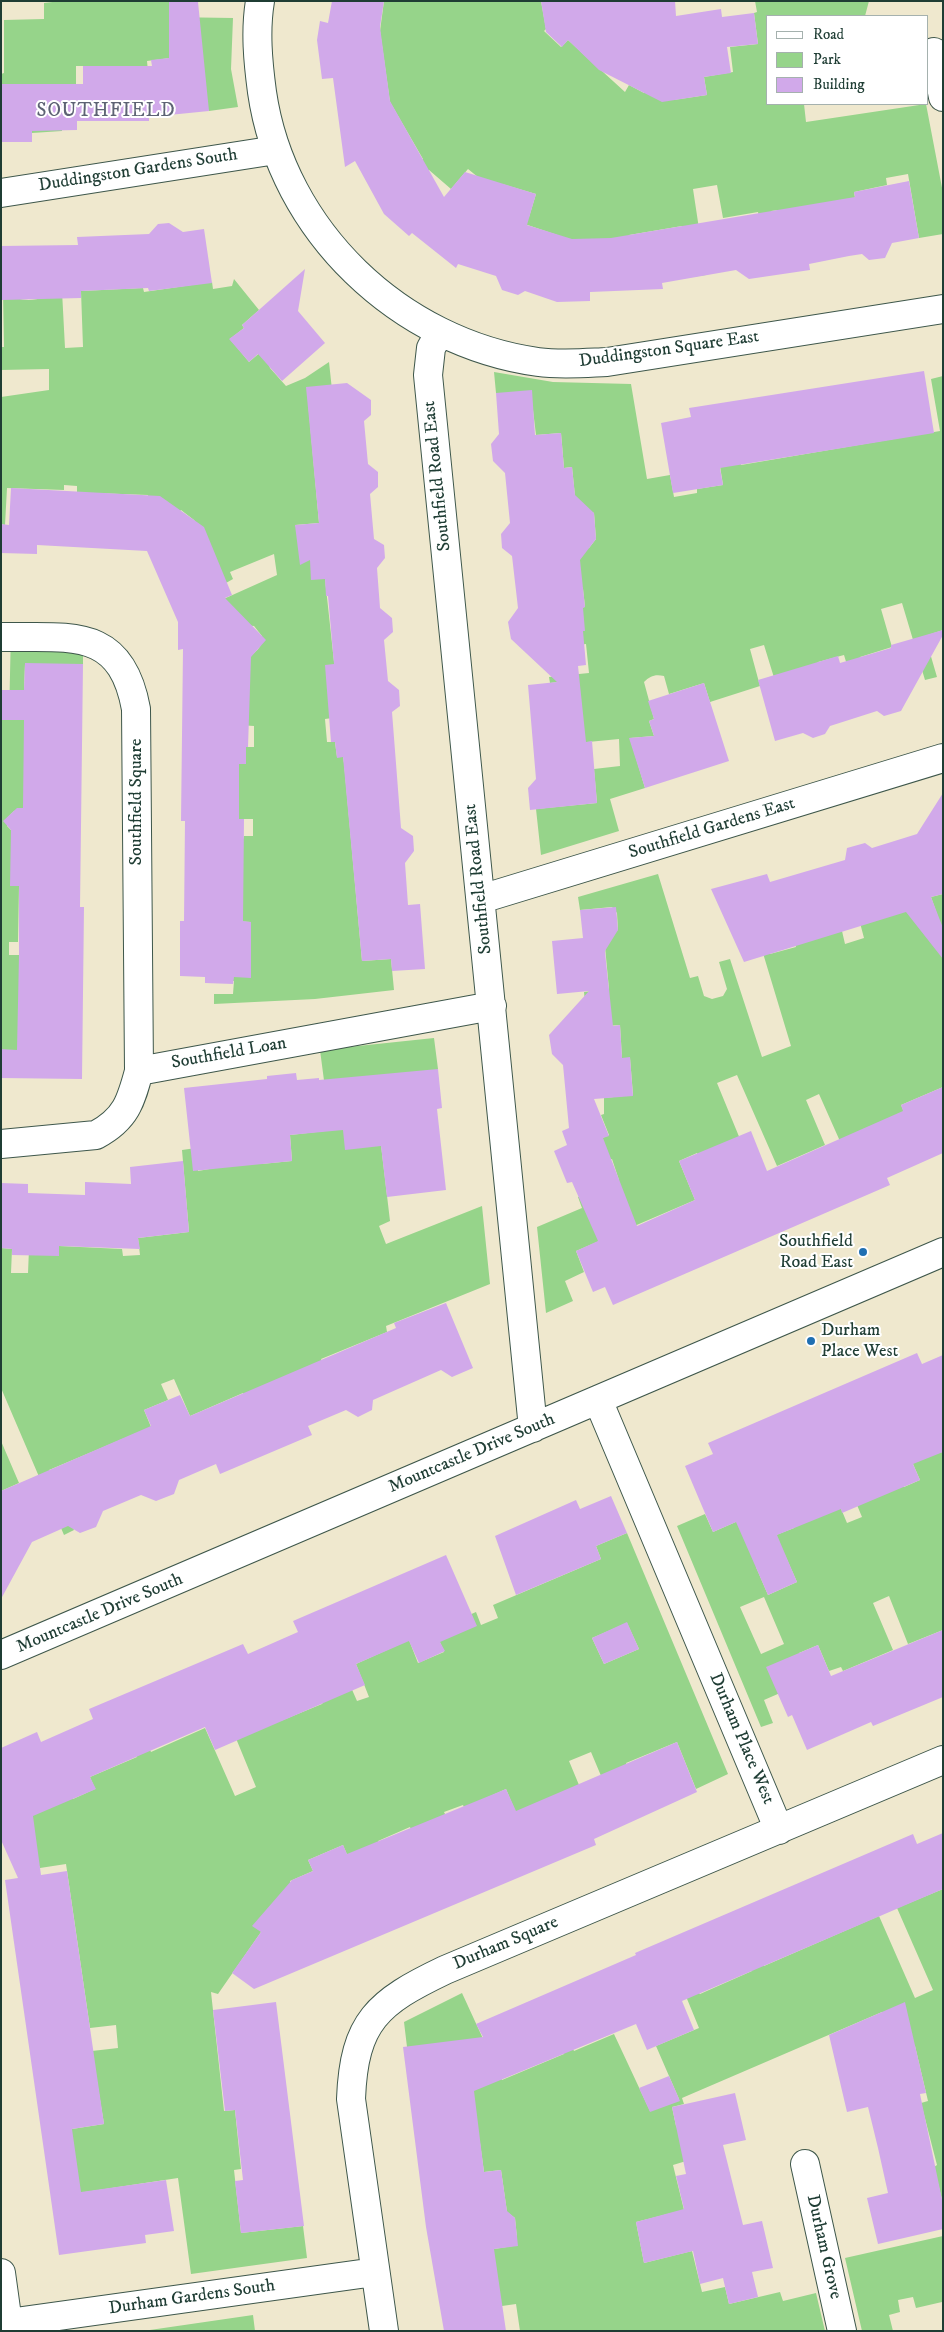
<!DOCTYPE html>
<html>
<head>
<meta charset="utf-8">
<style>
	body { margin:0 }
	#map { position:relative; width:944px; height:2332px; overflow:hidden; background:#efe8ce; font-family:"IM FELL DW Pica",serif }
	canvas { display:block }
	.frame { position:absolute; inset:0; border:2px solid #1f3d34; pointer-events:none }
	.legend { position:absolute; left:766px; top:15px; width:162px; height:90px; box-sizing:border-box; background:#fff; border:1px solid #a5b1ae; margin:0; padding:6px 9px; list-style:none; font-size:15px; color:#1f3d34 }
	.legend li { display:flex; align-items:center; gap:10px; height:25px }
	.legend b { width:25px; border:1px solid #a5b1ae }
</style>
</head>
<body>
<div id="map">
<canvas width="944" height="2332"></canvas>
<div class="frame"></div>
<ul class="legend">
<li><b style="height:6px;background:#fff"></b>Road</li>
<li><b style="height:14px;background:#96d48a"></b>Park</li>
<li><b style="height:14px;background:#d1a9ea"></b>Building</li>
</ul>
</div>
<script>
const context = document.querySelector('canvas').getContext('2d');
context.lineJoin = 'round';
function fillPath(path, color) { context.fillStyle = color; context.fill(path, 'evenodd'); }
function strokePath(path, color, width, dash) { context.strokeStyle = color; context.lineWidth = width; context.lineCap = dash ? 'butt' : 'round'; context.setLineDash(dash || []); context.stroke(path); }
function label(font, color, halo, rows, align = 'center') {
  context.font = font + ' "IM FELL DW Pica",serif'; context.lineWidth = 4; context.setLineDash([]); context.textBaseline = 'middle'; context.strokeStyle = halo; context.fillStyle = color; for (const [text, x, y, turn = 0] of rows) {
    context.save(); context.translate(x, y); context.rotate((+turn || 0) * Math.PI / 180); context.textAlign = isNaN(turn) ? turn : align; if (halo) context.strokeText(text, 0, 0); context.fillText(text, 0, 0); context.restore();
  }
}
fillPath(new Path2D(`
	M61 1 169 2V17L233 18 231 69 238 107 209 111 178 57 147 61 150 93H134L133 66H76V100H61L62 131 32 133 1 84V74L4 73V20L44 19V3Z
	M384 1H541L546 29 544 31 561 47 568 40 625 92 629 85 644 93 652 79 673 100 707 95 704 77 733 72 730 47 758 44 754 13 757 12 755 1H869L865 16H768V104H804L806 122 926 104 943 193V234L919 238 908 174 886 178 887 185 854 192 860 227 779 210 771 211 776 239 764 242 758 212 723 218 717 185 693 189 706 275 692 277 682 226 629 235V265L557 235 513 220 515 212 529 217 536 194 502 184 495 206 489 186 468 169 451 189 429 170 398 173 423 159 390 102 380 31Z
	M234 279 259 310 242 325 244 328 230 339 249 362 263 350 270 368 286 386 305 378 329 362 333 399 308 402 319 523 295 525 325 579 340 717 325 719 327 742H335L337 757H343L344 763 362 961 391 959 394 990 315 999 214 1004V994H233L234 981H228V977H251V922L219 921 244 836H253V819H239V764H246V747H254V726L238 725 244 654H253C260 648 262 645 262 636L254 626 179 619 277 575 274 554 230 572 233 579 226 583 194 520 181 510 146 550 148 495 93 493 77 519V486L64 485V490L7 488 5 525 1 524V397L49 390V369L1 370V347H4L3 292C26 305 38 300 62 291L65 348 83 347 81 291 143 288 144 292 212 282 213 289 232 286Z
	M494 372 553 382 631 384 647 479 670 475 674 497 697 493V489L723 485 720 466 736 437 741 465 940 431 931 379 943 376V630L925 636 937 677 925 680 902 603 881 609 892 647 860 657 853 685 844 655 818 662 783 707 764 645 750 649 760 686 710 702 704 683 669 694 664 676C655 674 650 676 644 682L654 719 649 721 654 736 630 738 645 788 610 799 619 831 541 855 536 809 597 803 594 769 620 766 619 739 557 745 579 679 550 683 549 677 589 673 586 644 579 645 574 608 585 607 583 589 566 550 589 548 596 539 594 513 576 506 572 467 564 468 561 433 536 435 533 410 496 393Z
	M11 630 83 632V664H25L23 717 82 718 24 736 25 808 14 811 7 818V826L14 833 19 886 18 942H9V955H19L24 1070 1 1049V720L9 719Z
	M658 874 690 978 698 976 704 996 712 999 723 996 727 989 719 962 730 959 762 1057 791 1046 759 940 765 939 770 954 796 947 792 931H842L845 944 864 938 859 919 881 877 938 917 931 897 943 894V1087L901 1105 914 1135 859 1184 819 1094 806 1100 825 1145 777 1166 737 1075 717 1083 747 1156 709 1182 697 1153 679 1161 695 1200 576 1251 584 1272 565 1281 573 1301 546 1313 537 1227 582 1208 578 1197 619 1180 612 1159 606 1161 598 1140 609 1135 601 1115 604 1114V1098L633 1095 630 1058H622L620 1025 582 1028 586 1012 584 992 609 989 604 936 618 930 617 913 612 907 580 910 578 897Z
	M434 1038 438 1069 381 1145 390 1221 379 1226 386 1244 482 1206 490 1284 386 1326 387 1332 321 1359 333 1388 254 1419 243 1393 190 1416 174 1379 161 1384 168 1400 144 1410 151 1427 49 1470 74 1530 64 1535 1 1388V1248L12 1249 11 1273H28L29 1249 59 1246 122 1249 123 1256 140 1255 138 1238 189 1232 182 1150 196 1148 198 1171 260 1160 261 1164 292 1161 290 1135 325 1131 328 1111 320 1050Z
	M1 1441 19 1483 1 1491Z
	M943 1452V1630L908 1644 889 1596 873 1603 893 1650 843 1671 841 1667 829 1671 818 1645 799 1653 810 1680 764 1700 773 1723 761 1727 677 1526 705 1514 713 1532 738 1521 776 1535 794 1528 822 1463 847 1523 862 1517 837 1457 904 1487 920 1480 910 1457ZM785 1555 797 1582 768 1595 756 1567ZM764 1597 784 1644 761 1654 740 1607Z
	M627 1533 728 1774 696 1789 677 1742 626 1763 639 1794 612 1802 591 1752 569 1761 579 1785 516 1813 506 1789 486 1798 484 1854 463 1805 444 1812 447 1818 412 1833 410 1827 378 1841 389 1868 358 1881 343 1845 308 1860 313 1871 290 1881 295 1894 261 1932 218 1994 211 1992 224 2111 235 2110 241 2169 234 2170 241 2233 303 2226 307 2258 191 2274 178 2178 52 2197 72 2129 104 2124 92 2051 118 2048 116 2025 90 2028 66 1864 40 1868 14 1810 68 1787 73 1799 95 1789 90 1777 137 1757 126 1732 140 1726 151 1752 205 1728 235 1796 256 1787 235 1736 283 1720 322 1704 343 1669 357 1701 369 1697 356 1664 409 1640 418 1663 444 1652 435 1630 476 1612 481 1625 498 1618 493 1605 601 1559 596 1546ZM627 1623 639 1649 604 1664 592 1638Z
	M943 1889V2204L934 2167 937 2165 921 2103 928 2101 915 2046 882 2012 682 2098 684 2104 672 2107 676 2126 696 2158 673 2165 684 2210 636 2222 644 2263 692 2251 702 2292 725 2287 729 2304 780 2292 783 2301 816 2293 825 2331H520L516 2304 481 2309 494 2249 513 2246 517 2238 515 2218 507 2212 501 2170 484 2172 480 2143 407 2047 404 2022 462 1993 502 2080 564 2054 565 2031 574 2051 614 2034 650 2111 679 2099 656 2046 699 2028 676 1972 700 1994 752 1971 750 1935 764 1966 879 1916 915 1998 933 1990 897 1908Z
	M943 2236V2305L942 2302 916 2308 913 2297 898 2300 900 2312 889 2315 893 2331H862L845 2258Z
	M253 2315 255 2331H143Z`), '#96d48a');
fillPath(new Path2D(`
	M332 1H384L380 27 390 101 444 197 465 172 536 194 527 225 572 239 611 238 855 197 854 192 909 181 919 238 892 243 885 258 869 260 862 254 849 256 809 264 810 270 749 279 736 270 662 283 663 289 590 292V301L557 302 525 291 518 295 502 290 496 276 458 264 456 268 412 233 409 236 384 214 355 161 345 167 333 78 322 79 317 40 320 21 328 23Z
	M541 1H675L676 16 721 9 722 17 754 13 758 44 727 47 731 73 704 77 707 95 662 102 599 70 568 40 562 47 546 32Z
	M169 2H198L209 111 149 117V121H77V130L32 131V142H1V84H83V66H152L151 60 169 58Z
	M169 223 183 232 204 229 212 283 149 291 148 288 81 291V298L2 300 1 246 78 245 77 237 149 234 158 224Z
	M305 269 298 311 325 343 282 381 258 354 249 362 229 339 244 328 242 325Z
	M924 371 934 433 720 468 723 485 673 493 661 423 691 417 689 408Z
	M347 383 371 400V415L364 421 368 464 378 472V487L370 494 374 539 384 545 385 558 377 568 380 608 392 618 393 632 384 640 388 681 399 690 400 706 392 712 401 828 413 836 414 851 405 863 408 905 420 904 425 969 392 971 391 959 362 961 343 757 337 758 335 742H331L325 665 334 664 328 596H326L325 579 311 580 310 560 300 565 295 525 319 523 306 387Z
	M532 390 535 435 561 433 564 468 572 467 575 495 594 513 596 539 580 560 585 607 583 608 585 631H583L586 665 578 666 586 742 592 741 597 803 530 810 528 788 536 779 528 685 557 682 511 639 508 622 518 608 512 556 502 548 501 534 510 523 505 473 493 461 491 444 499 434 496 393Z
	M11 488 160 496 204 527 232 595 225 598 266 640 251 657 248 747H246V764H239V819H244L243 921 251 922V978L234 977 233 984 205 983V977L180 976V921H184L185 821H181L183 649 178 650V622L147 551 37 545V554L1 553V524L9 525Z
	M943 630V635L901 711 884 716 877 711 830 726 825 734 813 738 803 733 775 741 758 680 838 656 840 663 891 648V645Z
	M25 663 83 664 80 907H84L82 1079 1 1078V1049L17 1050 19 955V886H10L11 830 3 821 17 808H23L24 720H1V690H24Z
	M704 683 729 761 645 788 629 738 654 736 649 721 654 719 648 701Z
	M943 793V894L931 897 943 928V959L906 912 744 962 711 889 767 874 770 882 845 860 847 848 865 843 872 848 917 834Z
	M616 907 618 930 605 951 606 962 613 1026 620 1025 622 1058 630 1057 633 1096 594 1099 609 1136 603 1138 637 1226 695 1200 679 1161 751 1131 767 1171 903 1111 901 1105 943 1087V1153L887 1178 890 1185 613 1305 605 1287 593 1292 576 1251 598 1241 572 1182 567 1183 554 1151 567 1145 562 1131 569 1128 563 1065 552 1054 549 1035 589 991 557 994 552 941 583 938 580 910Z
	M438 1069 442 1108 437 1109 446 1190 387 1197 381 1146 345 1150 343 1130 290 1135 292 1161 193 1171 184 1088 267 1079V1076L296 1073 297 1080 319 1078V1080Z
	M183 1161 189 1232 138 1238 140 1249 59 1246V1256L12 1255V1249L1 1248V1183L28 1184V1193L85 1195V1182L131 1184 130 1167Z
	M446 1303 473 1368 452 1377 441 1370 373 1400 372 1410 358 1417 346 1410 308 1426 312 1435 220 1474 216 1464 179 1480 174 1494 156 1501 141 1495 103 1511 96 1527 80 1533 68 1526 32 1542 1 1599V1491L151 1426 144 1410 180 1395 190 1416 396 1328 394 1323Z
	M917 1353 922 1364 943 1355V1452L913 1464 920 1480 842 1513 841 1509 777 1535 797 1582 768 1595 736 1522 713 1532 685 1466 713 1454 708 1443Z
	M611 1496 627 1533 596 1546 601 1559 516 1595 495 1536 576 1500 580 1509Z
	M446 1555 477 1626 440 1642 445 1651 419 1663 409 1641 356 1664 365 1685 215 1750 205 1727 90 1777 96 1789 33 1816 41 1875 67 1871 104 2124 72 2129 81 2192 166 2180 174 2231 145 2235 146 2243 59 2255 5 1880 18 1878 1 1840V1748L37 1732 41 1742 93 1719 89 1709 243 1644 248 1654 298 1632 293 1621Z
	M627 1622 639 1649 604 1664 592 1638Z
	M943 1630V1697L873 1726 871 1722 807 1750 792 1715 788 1717 766 1667 818 1645 831 1676Z
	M677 1742 697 1792 594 1839 596 1845 254 1989 232 1973 261 1932 252 1926 292 1880 313 1871 308 1860 343 1845 347 1854 506 1789 516 1811Z
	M943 1833V1889L682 2001 694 2030 647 2050 636 2024 474 2091 484 2172 501 2170 507 2211 515 2218 518 2246 494 2249 506 2331H444L426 2227 403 2047 483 2037 476 2024 636 1955 635 1953 913 1834 917 1844Z
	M276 2002 304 2226 241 2233 235 2181 243 2180 235 2110 225 2111 213 2010Z
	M905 2002 926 2093 920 2094 943 2204V2229L878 2244 867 2198 888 2193 878 2148 868 2107 847 2112 829 2035Z
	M669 2076 680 2101 650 2112 639 2088Z
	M735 2093 746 2140 723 2145 743 2225 762 2221 773 2268 752 2272 758 2297 729 2304 723 2278 700 2284 693 2251 644 2263 636 2222 684 2209 676 2176 686 2174 672 2107Z`), '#d1a9ea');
const minor = new Path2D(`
	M260 1C255 31 258 62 262 92 282 231 400 343 538 362 561 365 584 363 607 362L943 309
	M934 52 943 97
	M1 193 276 150
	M440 332 431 348 428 375 533 1428
	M1 637C70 638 121 626 136 709L139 1071
	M481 899 943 758
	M1 1144 96 1135C126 1119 131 1101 139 1071L492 1006
	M598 1400 779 1830
	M1 1655 943 1252
	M805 2164 842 2331
	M1 2273 9 2331
	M8 2323 375 2272
	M384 2331 351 2099C354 2021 378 2002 445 1970L943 1760`);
strokePath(minor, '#3e574b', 30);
strokePath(minor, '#fff', 28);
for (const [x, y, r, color] of [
	[863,1252,5,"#1f6fb2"],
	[811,1341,5,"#1f6fb2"]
]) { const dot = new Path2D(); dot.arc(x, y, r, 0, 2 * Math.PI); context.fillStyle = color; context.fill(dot); strokePath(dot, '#fff', 2); }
label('18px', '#1f3d34', '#fff', [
	["Duddingston Gardens South",138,171,-9],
	["Duddingston Square East",669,350,-8],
	["Southfield Road East",438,476,-96],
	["Southfield Square",137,802,-90],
	["Southfield Gardens East",712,829,-17],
	["Southfield Road East",479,879,-96],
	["Southfield Loan",229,1054,-10],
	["Mountcastle Drive South",472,1454,-23],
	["Mountcastle Drive South",100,1614,-23],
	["Durham Place West",741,1739,67],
	["Durham Square",506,1944,-23],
	["Durham Grove",823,2247,77],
	["Durham Gardens South",192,2298,-8]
]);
label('18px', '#1f3d34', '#fff', [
	["Southfield",853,1242],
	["Road East",853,1263],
	["Durham",821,1331,"left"],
	["Place West",821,1352,"left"]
], 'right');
context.letterSpacing = '1px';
label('19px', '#5d6374', '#fff', [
	["SOUTHFIELD",106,112]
]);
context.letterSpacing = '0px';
</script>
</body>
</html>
